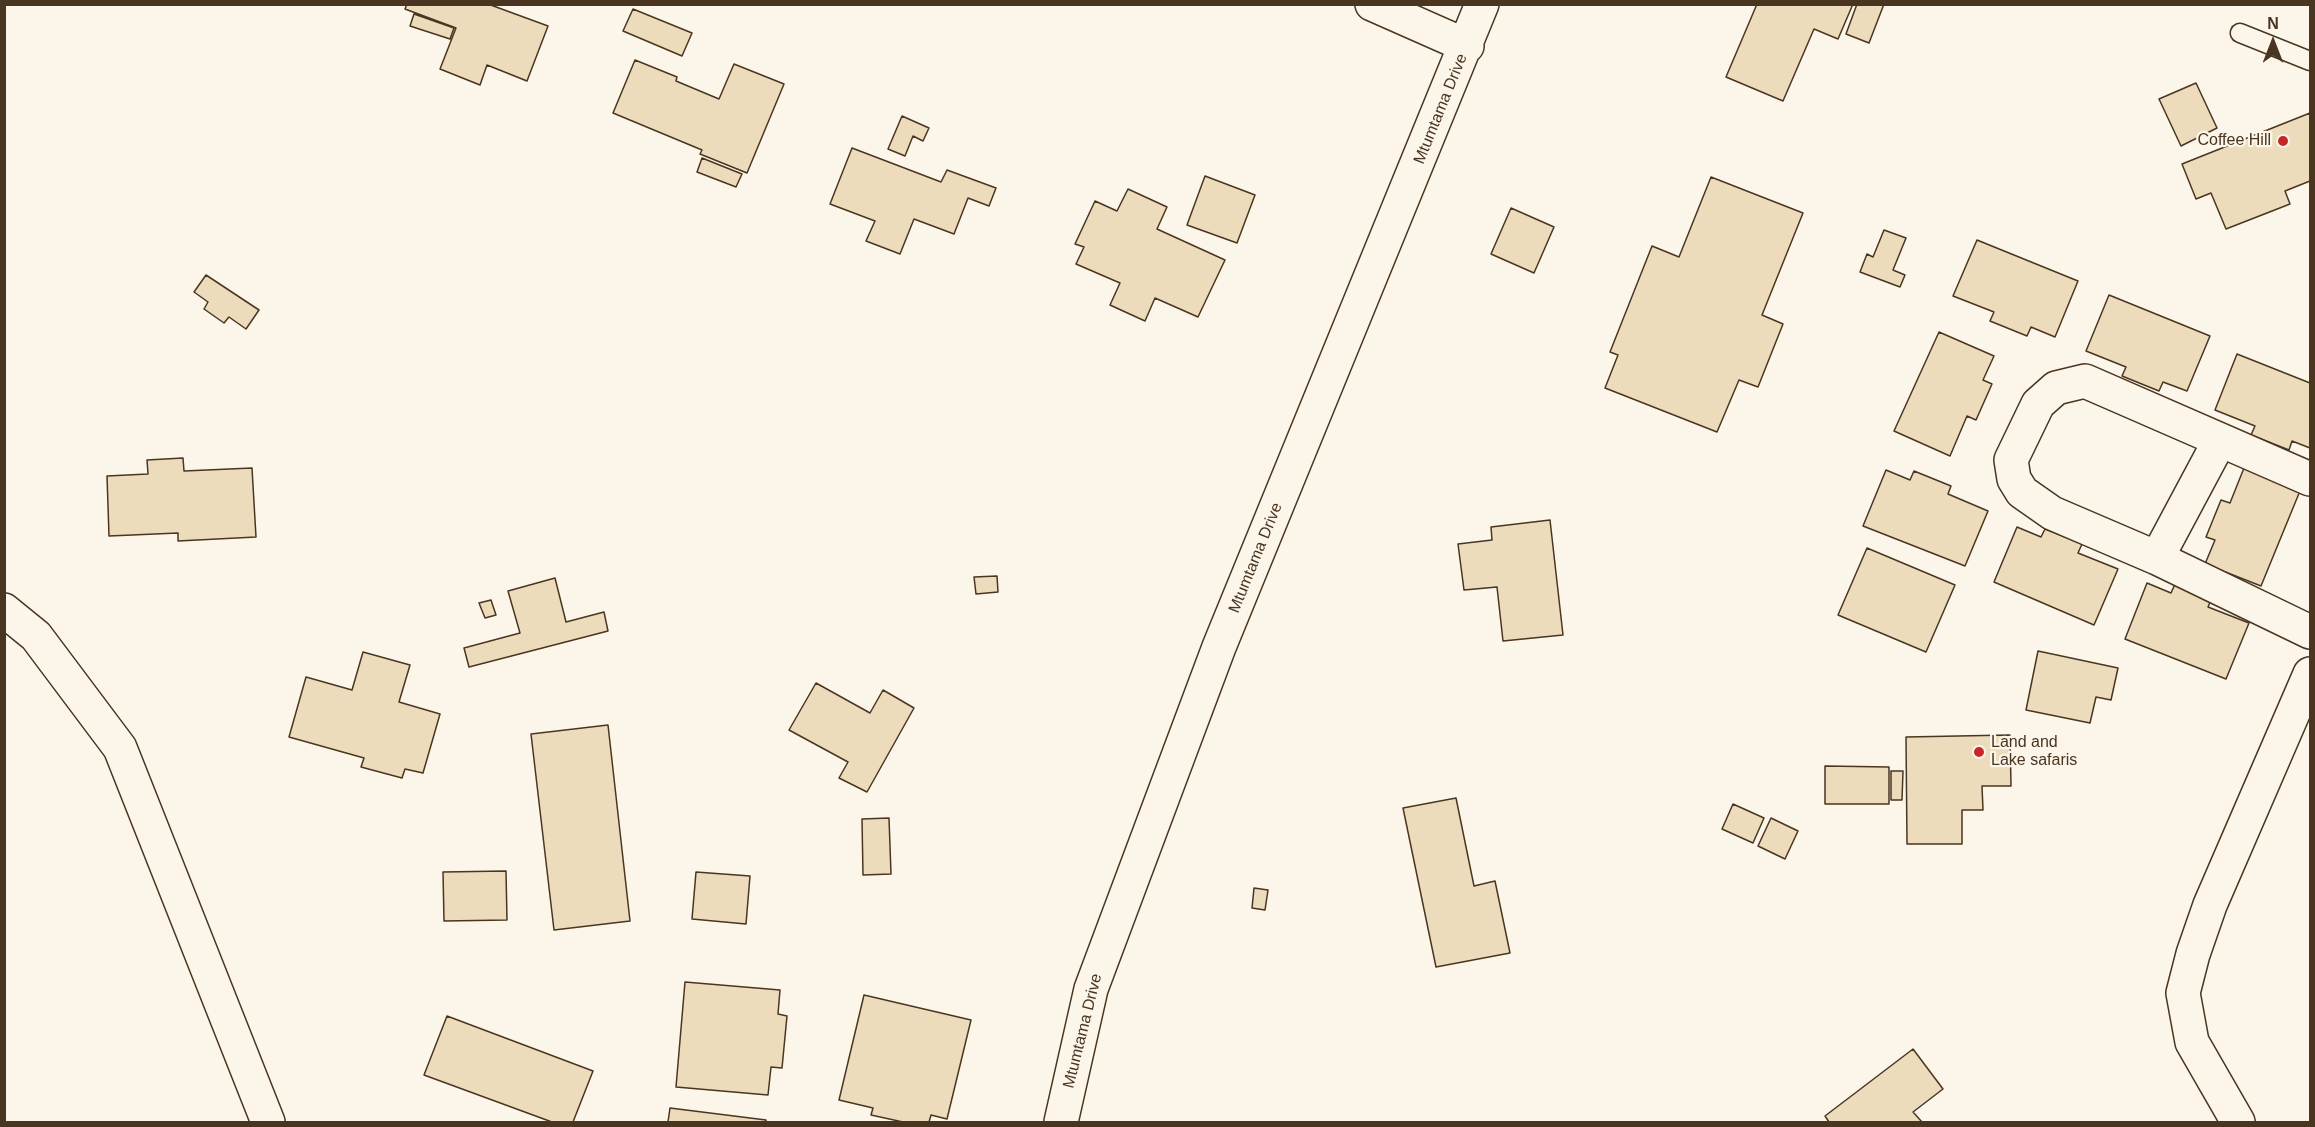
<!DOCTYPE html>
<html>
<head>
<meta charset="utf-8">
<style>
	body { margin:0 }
	#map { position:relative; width:2315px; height:1127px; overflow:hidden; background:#fbf6e9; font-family:Helvetica,sans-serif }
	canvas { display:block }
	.frame { position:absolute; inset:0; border:6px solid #4a3520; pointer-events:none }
	.north { position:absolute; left:2243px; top:12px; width:60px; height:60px; -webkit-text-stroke:4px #fbf6e9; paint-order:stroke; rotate:0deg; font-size:16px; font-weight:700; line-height:24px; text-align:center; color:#4a3520 }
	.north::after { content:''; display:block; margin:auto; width:21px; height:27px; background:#4a3520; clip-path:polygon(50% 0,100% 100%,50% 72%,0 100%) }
</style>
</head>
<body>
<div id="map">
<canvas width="2315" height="1127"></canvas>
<div class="frame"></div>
<div class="north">N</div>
</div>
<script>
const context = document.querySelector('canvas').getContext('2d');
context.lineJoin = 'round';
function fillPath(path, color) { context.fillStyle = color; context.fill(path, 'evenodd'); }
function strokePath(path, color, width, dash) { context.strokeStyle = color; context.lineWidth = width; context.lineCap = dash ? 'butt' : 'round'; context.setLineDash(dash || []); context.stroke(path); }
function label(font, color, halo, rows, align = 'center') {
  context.font = font + ' Helvetica,sans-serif'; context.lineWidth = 4.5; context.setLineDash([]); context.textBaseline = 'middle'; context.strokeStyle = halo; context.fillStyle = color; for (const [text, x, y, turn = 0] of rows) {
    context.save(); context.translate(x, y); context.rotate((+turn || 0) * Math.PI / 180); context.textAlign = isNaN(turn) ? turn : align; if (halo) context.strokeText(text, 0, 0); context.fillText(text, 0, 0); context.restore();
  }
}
const building = new Path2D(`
	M407 4H488L548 26 527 81 487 65 480 85 440 69 456 28 405 9Z
	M1757 4H1853L1838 39 1814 29 1783 101 1726 77Z
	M1857 4H1884L1869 43 1846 34Z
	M633 9 692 33 682 56 623 31Z
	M414 14 454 28 450 39 410 26Z
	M635 60 677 77 676 81 719 99 734 64 784 84 747 173 700 154 702 150 613 113Z
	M2196 83 2217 128 2181 146 2159 99Z
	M2310 113V181L2285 191 2290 204 2226 229 2211 193 2196 199 2182 164Z
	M902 116 929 128 923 141 913 136 905 156 888 149Z
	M852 148 941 182 947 170 996 188 989 206 968 198 954 234 914 219 900 254 866 241 875 221 830 204Z
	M702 158 742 174 736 187 697 172Z
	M1205 176 1255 195 1237 243 1187 225Z
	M1711 177 1803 213 1762 315 1783 324 1758 387 1739 380 1717 432 1605 388 1618 355 1610 352 1652 246 1679 257Z
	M1128 189 1167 207 1157 229 1225 260 1198 317 1155 298 1145 321 1110 305 1120 283 1076 264 1084 247 1075 244 1095 201 1117 211Z
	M1511 208 1554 227 1534 273 1491 254Z
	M1884 230 1906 238 1893 270 1905 275 1900 287 1860 272 1867 254 1873 257Z
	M1977 240 2078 281 2055 337 2031 327 2027 336 1990 321 1994 312 1953 296Z
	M206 275 259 310 246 329 229 317 224 323 204 309 208 302 194 292Z
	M2109 295 2210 336 2187 391 2163 382 2159 391 2122 376 2126 367 2086 351Z
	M1939 332 1994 356 1983 380 1992 384 1976 420 1967 416 1950 456 1894 431Z
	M2237 354 2310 383V448L2292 441 2289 450 2251 435 2255 426 2215 410Z
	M183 458 184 471 252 468 256 537 178 541V533L109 536 107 476 148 474 147 460Z
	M2246 463 2302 486 2261 586 2205 564 2215 540 2206 537 2221 500 2230 503Z
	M1886 470 1910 480 1914 471 1951 486 1948 494 1988 511 1965 566 1863 526Z
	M1550 520 1563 635 1503 641 1497 587 1464 590 1458 544 1492 540 1491 527Z
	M2017 527 2041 537 2045 529 2082 544 2078 553 2118 569 2094 625 1994 582Z
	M1867 548 1955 585 1926 652 1838 615Z
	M997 576 998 592 976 594 974 577Z
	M555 578 566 622 604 612 608 631 469 667 464 648 520 633 508 591Z
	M2147 583 2171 593 2175 584 2212 598 2208 607 2249 623 2226 679 2125 639Z
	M491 600 496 615 485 618 479 603Z
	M2038 651 2118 668 2111 700 2096 697 2090 723 2026 710Z
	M363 652 410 665 399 702 440 714 423 773 405 769 402 778 361 767 364 758 289 737 306 677 352 690Z
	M816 683 870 713 883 690 914 708 867 792 839 778 848 762 789 730Z
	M608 725 630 921 554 930 531 734Z
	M2010 735 2011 786H1982L1983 810H1962V844H1907L1906 737Z
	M1825 766 1889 767V804H1825Z
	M1891 771H1903L1902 800H1891Z
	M1456 798 1474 886 1495 881 1510 953 1436 967 1403 808Z
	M1733 804 1764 818 1753 843 1722 829Z
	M889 818 891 874 863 875 862 819Z
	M1771 818 1798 831 1785 859 1758 846Z
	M506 871 507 920 444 921 443 872Z
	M696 872 750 876 746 924 692 919Z
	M1254 888 1268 890 1265 910 1252 908Z
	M685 982 780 990 778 1014 787 1016 782 1068 771 1067 768 1095 676 1087Z
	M864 995 971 1020 947 1119 931 1115 929 1122H903L871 1115 873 1108 839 1100Z
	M447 1016 593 1071 573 1122H552L424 1075Z
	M1913 1049 1943 1089 1913 1112 1922 1122H1829L1825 1116Z
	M670 1108 766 1120V1122H668Z`);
fillPath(building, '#ecdcbc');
strokePath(building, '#4a3520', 1.5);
const service = new Path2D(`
	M2240 33 2310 61`);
const minor = new Path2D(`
	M1372 4 1467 46
	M2310 479 2085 381 2056 388 2038 404 2011 460 2014 479 2022 492 2052 513 2157 558 2310 632
	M2157 558 2220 440
	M4 610 36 636 120 748 268 1122
	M1061 1122 1091 989 1219 647 1482 4
	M2238 1122 2192 1042 2183 993 2193 954 2210 905 2310 674`);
strokePath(service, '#4a3520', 21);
strokePath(minor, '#4a3520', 36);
strokePath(service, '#fbf6e9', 18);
strokePath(minor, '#fbf6e9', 33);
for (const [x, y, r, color] of [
	[2283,141,6,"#c62828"],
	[1979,752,6,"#c62828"]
]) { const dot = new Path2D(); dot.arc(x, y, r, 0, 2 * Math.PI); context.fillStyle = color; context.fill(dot); strokePath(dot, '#fbf6e9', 2); }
label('16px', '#4a3520', '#fbf6e9', [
	["Mtumtama Drive",1441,109,-68],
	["Mtumtama Drive",1256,558,-68],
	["Mtumtama Drive",1083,1031,-76]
]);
label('16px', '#4a3520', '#fbf6e9', [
	["Coffee Hill",2271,141],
	["Land and",1991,743,"left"],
	["Lake safaris",1991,761,"left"]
], 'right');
</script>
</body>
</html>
